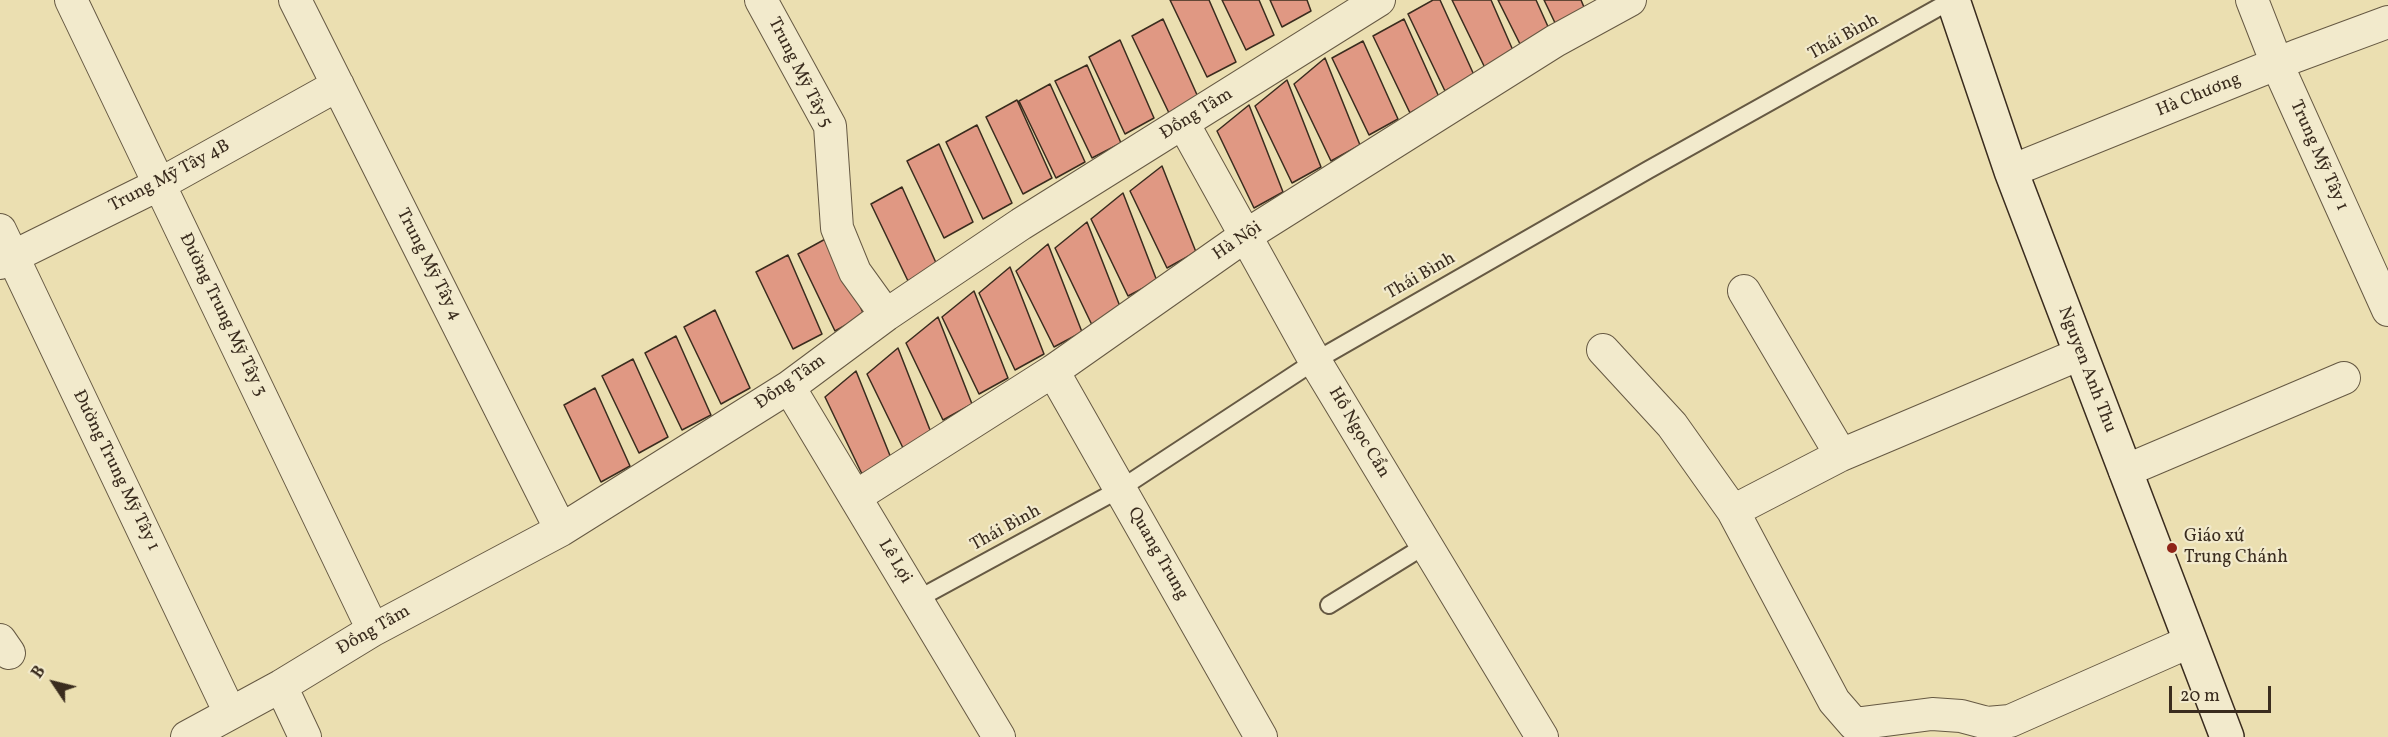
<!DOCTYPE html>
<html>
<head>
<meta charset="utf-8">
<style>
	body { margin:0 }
	#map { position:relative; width:2388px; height:737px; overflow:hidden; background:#ebdfb1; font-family:Vollkorn,serif }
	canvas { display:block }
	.north { position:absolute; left:24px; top:653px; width:60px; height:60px; -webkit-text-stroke:4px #f2eacc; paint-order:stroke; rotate:305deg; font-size:16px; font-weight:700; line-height:24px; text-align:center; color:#3a2c1e }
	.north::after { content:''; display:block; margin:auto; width:21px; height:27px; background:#3a2c1e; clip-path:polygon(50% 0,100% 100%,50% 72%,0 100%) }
	.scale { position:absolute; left:2169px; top:686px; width:102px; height:27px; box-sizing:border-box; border:3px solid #3a2c1e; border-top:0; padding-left:8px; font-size:18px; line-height:21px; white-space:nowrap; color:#3a2c1e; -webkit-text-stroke:4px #f2eacc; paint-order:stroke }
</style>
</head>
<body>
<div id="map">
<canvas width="2388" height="737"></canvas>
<div class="north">B</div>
<div class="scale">20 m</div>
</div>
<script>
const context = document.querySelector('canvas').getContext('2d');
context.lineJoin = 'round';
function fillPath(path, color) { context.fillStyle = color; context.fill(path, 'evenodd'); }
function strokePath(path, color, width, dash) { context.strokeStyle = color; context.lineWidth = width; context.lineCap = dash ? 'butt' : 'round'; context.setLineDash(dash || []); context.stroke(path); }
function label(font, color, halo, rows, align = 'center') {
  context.font = font + ' Vollkorn,serif'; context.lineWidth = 4.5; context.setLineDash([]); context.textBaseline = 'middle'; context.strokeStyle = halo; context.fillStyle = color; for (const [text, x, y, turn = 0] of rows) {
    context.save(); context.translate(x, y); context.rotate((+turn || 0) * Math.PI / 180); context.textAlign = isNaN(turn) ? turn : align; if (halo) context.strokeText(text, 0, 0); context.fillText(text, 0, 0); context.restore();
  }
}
const building = new Path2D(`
	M1170 0H1209L1236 62 1207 77Z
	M1222 0H1259L1274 35 1246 50Z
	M1270 0H1307L1311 11 1282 27Z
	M1433 0H1440L1474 75 1445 91 1408 14Z
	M1452 0H1491L1515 55 1486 70Z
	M1498 0H1536L1550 31 1521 46Z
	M1544 0H1581L1586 12 1557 27Z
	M1163 19 1198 97 1169 113 1132 36Z
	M1404 19 1439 97 1410 113 1373 36Z
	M1120 40 1154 118 1125 134 1089 57Z
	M1363 41 1398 119 1369 135 1332 58Z
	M1325 58 1360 145 1331 161 1294 84Z
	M1087 65 1121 143 1092 158 1055 81Z
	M1287 80 1321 167 1292 183 1255 106Z
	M1050 84 1085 162 1056 178 1019 101Z
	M1017 100 1052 178 1023 194 986 117Z
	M1249 105 1283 192 1254 208 1217 131Z
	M977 125 1012 203 983 219 946 142Z
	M939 144 973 222 944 238 907 161Z
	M1162 166 1196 252 1167 268 1130 191Z
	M902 187 937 265 908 281 871 204Z
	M1123 193 1157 281 1128 296 1091 219Z
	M1087 222 1121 309 1092 325 1055 248Z
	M829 237 864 315 835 331 798 254Z
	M1048 244 1082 332 1054 347 1016 271Z
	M788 255 822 334 793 349 756 272Z
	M1010 267 1044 354 1015 370 979 293Z
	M974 291 1008 378 979 394 942 317Z
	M715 310 750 388 721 404 684 327Z
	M938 317 972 404 943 420 906 343Z
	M676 336 711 415 682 430 645 353Z
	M898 348 932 435 904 450 867 374Z
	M633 359 668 437 639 453 602 376Z
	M856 371 891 458 862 474 825 397Z
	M595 388 630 466 601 482 564 405Z`);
fillPath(building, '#e09883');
strokePath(building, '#3a2c1e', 1.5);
const service = new Path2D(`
	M916 600 1120 489 1315 361 1648 170 1952 0
	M1329 605 1426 545`);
const minor = new Path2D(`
	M71 0 373 630
	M295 0 561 530
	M761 0 830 126 837 228 855 272 886 315
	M2252 0 2277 64 2388 310
	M1183 123 1315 361 1542 737
	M2011 171 2296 56 2388 22
	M0 230 230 713
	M0 263 160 184 338 85
	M1744 291 1841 455
	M1603 350 1672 425 1733 511
	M2080 354 1841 455 1733 511 1834 701 1854 724 1932 714 1961 716 1987 723 2010 721 2189 642
	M1053 371 1261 737
	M789 387 999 737
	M2125 471 2344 378
	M855 497 1053 371 1245 236 1555 41 1630 0
	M0 640 9 653
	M281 686 305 737
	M187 737 281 686 373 630 561 530 789 387 886 315 1021 224 1379 0`);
const secondary = new Path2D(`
	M1953 0 2011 171 2227 737`);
strokePath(service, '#665943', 20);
strokePath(minor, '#665943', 34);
strokePath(secondary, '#3a2c1e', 36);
strokePath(service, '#f2eacc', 16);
strokePath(minor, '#f2eacc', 32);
strokePath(secondary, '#f2eacc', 33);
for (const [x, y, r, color] of [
	[2172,548,6,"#8f2418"]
]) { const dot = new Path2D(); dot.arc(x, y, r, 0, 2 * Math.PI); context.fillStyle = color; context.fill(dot); strokePath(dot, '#f2eacc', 2); }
label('18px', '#3a2c1e', '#f2eacc', [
	["Thái Bình",1844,38,-29],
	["Trung Mỹ Tây 5",799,73,63],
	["Hà Chương",2199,96,-22],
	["Đồng Tâm",1197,115,-32],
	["Trung Mỹ Tây 1",2318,156,66],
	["Trung Mỹ Tây 4B",170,177,-28],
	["Hà Nội",1238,242,-34],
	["Trung Mỹ Tây 4",428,265,63],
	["Thái Bình",1421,277,-30],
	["Đường Trung Mỹ Tây 3",222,315,64],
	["Nguyen Anh Thu",2086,370,69],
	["Đồng Tâm",791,383,-35],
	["Hồ Ngọc Cẩn",1358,433,59],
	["Đường Trung Mỹ Tây 1",115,471,64],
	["Thái Bình",1006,529,-29],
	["Quang Trung",1157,554,60],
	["Lê Lợi",894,562,59],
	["Đồng Tâm",374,631,-30]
]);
label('18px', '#3a2c1e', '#f2eacc', [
	["Giáo xứ",2184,538],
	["Trung Chánh",2184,559]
], 'left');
</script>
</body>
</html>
